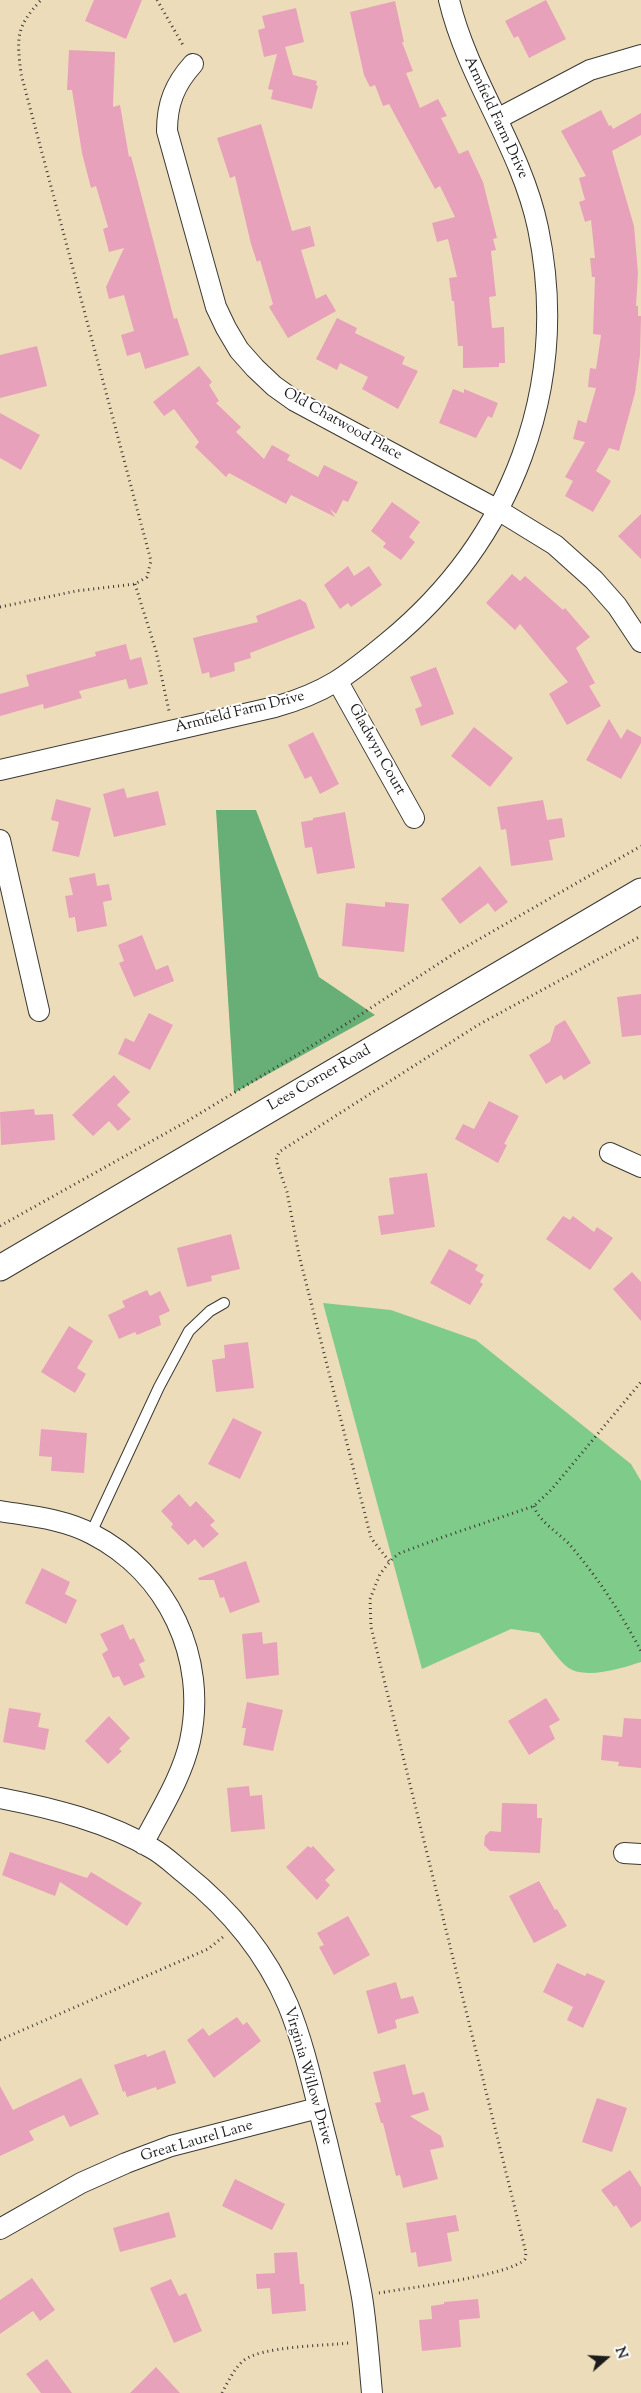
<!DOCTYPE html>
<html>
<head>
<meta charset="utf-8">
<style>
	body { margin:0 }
	#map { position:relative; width:641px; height:2393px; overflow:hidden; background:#eddcb9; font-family:"Sorts Mill Goudy",serif }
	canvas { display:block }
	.north { position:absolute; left:581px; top:2333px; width:50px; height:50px; -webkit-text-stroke:4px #fff; paint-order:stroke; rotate:71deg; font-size:14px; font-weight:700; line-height:20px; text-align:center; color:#1c1c1c }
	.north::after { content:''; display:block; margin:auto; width:18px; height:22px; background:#1c1c1c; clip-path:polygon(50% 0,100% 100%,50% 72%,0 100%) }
</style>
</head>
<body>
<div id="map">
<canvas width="641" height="2393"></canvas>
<div class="north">N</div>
</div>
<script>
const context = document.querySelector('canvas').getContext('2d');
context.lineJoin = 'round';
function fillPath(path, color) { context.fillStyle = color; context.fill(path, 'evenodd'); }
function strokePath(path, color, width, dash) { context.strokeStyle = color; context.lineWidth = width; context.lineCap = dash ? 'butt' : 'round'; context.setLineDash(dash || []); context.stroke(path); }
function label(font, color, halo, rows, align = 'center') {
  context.font = font + ' "Sorts Mill Goudy",serif'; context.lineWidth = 4; context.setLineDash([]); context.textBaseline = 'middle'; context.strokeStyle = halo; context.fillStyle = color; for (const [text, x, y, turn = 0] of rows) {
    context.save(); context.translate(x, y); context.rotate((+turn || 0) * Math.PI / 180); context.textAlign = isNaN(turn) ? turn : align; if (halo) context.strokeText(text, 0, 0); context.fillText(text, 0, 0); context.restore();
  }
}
fillPath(new Path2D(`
	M323 1303 391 1310 476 1340 631 1464 641 1481V1662C622 1668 583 1681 566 1666 556 1657 548 1644 539 1633L511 1629 422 1669Z`), '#7fcb8a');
fillPath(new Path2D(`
	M216 810H256L319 977 375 1015 234 1093Z`), '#67af76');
fillPath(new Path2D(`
	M94 0H142L126 39 85 21Z
	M546 0 566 39 529 58 518 36 514 38 505 21Z
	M395 1 404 42H402L413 71 406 73 420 108 438 99 447 116 441 118 459 154 468 150 483 182 497 238 493 239 496 250 491 251 496 296 489 297 492 328 504 327 505 363H499V367L463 368V346H458L454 301H452L449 278 457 277 448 239 437 242 432 223 455 217 440 186 435 189 389 104 383 106 375 85 370 87 364 75 350 12Z
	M296 8 304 42 285 47 293 75 317 81 316 85 318 86 312 109 271 99 273 90 268 89 277 54 264 57 258 30 265 28 262 16Z
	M69 50 115 52 113 107 120 105 129 157 131 156 174 319 177 318 189 355 145 369 140 352 127 356 121 335 134 331 124 295 109 299 106 287 124 248 109 252 103 229 108 227 96 186 91 188 82 153 72 90H67Z
	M601 110 609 126 611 125 613 129 641 113V135L612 151 634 226 638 273 636 306H638V316H641L640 355 635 393 619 451 609 448 596 471 611 481 593 512 565 496 573 481 565 477 585 442 573 439 578 420 586 423 596 388 588 387 590 368 596 369 601 335 593 334 595 277H592L590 258H595L591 220 585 222 579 202 585 200 579 178 586 176 561 131Z
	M261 124 292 231 310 226 315 246 301 250 316 299 326 294 336 311 288 338 269 307 273 304 260 260 257 262 251 244 235 176 230 178 217 138Z
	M337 318 357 328 355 333 405 357 402 364 418 371 398 409 362 389 368 377 340 363 337 370 316 359Z
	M37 346 47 386 0 398V355Z
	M199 366 212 382 209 385 219 401 216 403 241 427 236 432 264 459 272 445 290 455 287 460 318 477 324 465 358 482 348 502 343 500 336 514 330 509 335 517 291 495 286 504 229 473 226 477 195 447 199 442 174 409 164 416 153 402Z
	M453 389 464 393V389L498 403 492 418 488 416 476 438 439 423Z
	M0 413 40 435 21 470 0 458Z
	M392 502 420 522 409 537 415 542 401 560 383 547 386 543 371 531Z
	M641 514V559L618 536Z
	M348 566 354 576 369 566 382 585 351 607 348 603 340 609 324 585Z
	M512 574 520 581 525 576 563 610 565 608 590 637 576 648 595 683 589 686 601 706 567 725 549 694 568 682 520 624 515 630 486 603Z
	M300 599 306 603 315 628 250 653 251 658 234 663 235 671 210 678 209 672 202 674 193 638 258 622 256 616Z
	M126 644 130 660 141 657 148 684 129 689 126 679 79 691 82 698 44 709 43 704 0 716V694L29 686 26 675 96 656 95 652Z
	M436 667 454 714 421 726 415 709 422 706 410 677Z
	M609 719 621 739 627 729 641 737V743L621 779 586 760Z
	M474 727 513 758 490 787 451 756Z
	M313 732 339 784 320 794 311 776 305 779 288 745Z
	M124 788 127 798 158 791 166 825 114 837 103 794Z
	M56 799 91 808 79 857 52 851 59 822 51 820Z
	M543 800 547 820 562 818 565 837 549 840 553 860 511 866 506 829 501 830 497 807Z
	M345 812 355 868 317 874 312 847 305 848 301 822 313 820V818Z
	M480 866 508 902 495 912 488 903 460 924 441 899Z
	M95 873 97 886 109 884 112 900 103 902 107 926 77 932 75 917 69 918 65 896 73 895 69 878Z
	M385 902 409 904 404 952 342 946 346 903 385 907Z
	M142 935 156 970 168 965 174 981 134 997 119 963 124 961 118 945Z
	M641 994V1035L622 1037 617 997Z
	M149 1013 173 1025 150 1070 118 1054 125 1038 134 1042Z
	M565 1020 591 1063 564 1080 561 1075 546 1084 529 1055 550 1042 555 1026Z
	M114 1075 130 1092 117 1105 131 1119 118 1131 109 1121 93 1136 72 1115Z
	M489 1101 519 1116 504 1144 507 1145 498 1163 455 1139 463 1124 474 1129Z
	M34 1109 35 1115 53 1114 55 1140 1 1145 0 1112Z
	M427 1173 435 1227 381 1235 378 1216 394 1214 389 1178Z
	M563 1216 570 1220 573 1216 594 1232 597 1227 613 1238 590 1270 546 1239Z
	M231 1234 240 1269 211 1276 212 1281 187 1287 177 1248Z
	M449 1249 478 1265 475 1270 484 1275 480 1282 483 1284 470 1305 430 1283Z
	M632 1272 641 1282V1321L613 1289Z
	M147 1290 150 1296 160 1291 170 1311 159 1316 161 1325 137 1335 135 1332 119 1339 108 1315 125 1307 122 1301Z
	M69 1326 93 1341 77 1368 86 1374 75 1393 41 1372Z
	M248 1342 254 1388 216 1392 212 1360 225 1358 224 1345Z
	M233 1418 262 1432 240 1479 208 1464Z
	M41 1429 87 1433 84 1473 51 1471 52 1457 39 1456Z
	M179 1494 190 1507 196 1501 215 1521 210 1525 219 1534 203 1548 195 1539 188 1545 171 1527 173 1524 161 1511Z
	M246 1561 260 1602 230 1613 224 1597 220 1598 214 1580H199L198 1578Z
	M42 1568 70 1582 65 1594 77 1600 66 1624 25 1603Z
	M123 1624 130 1640 134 1638 145 1661 139 1664 145 1677 124 1686 119 1676 113 1678 102 1654 108 1650 100 1634Z
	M262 1632 263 1644 277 1642 279 1675 246 1679 242 1634Z
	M546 1698 560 1720 549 1726 555 1739 529 1755 508 1721Z
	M247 1702 283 1710 273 1751 243 1745 246 1728H242Z
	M9 1708 41 1713 38 1727 49 1729 45 1750 3 1742Z
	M109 1716 130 1738 119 1749 122 1751 108 1764 85 1741Z
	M624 1718 641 1719V1768L618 1766 619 1762 601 1760 603 1735 622 1737Z
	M249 1786 250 1796 262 1795 265 1829 231 1832 227 1788Z
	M502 1803 537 1804V1818H542L540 1853 490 1851 484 1845 485 1836 490 1831 501 1832Z
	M308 1846 311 1848 313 1846 335 1870 325 1880 330 1885 317 1900 286 1867Z
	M10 1852 87 1878 91 1872 142 1903 127 1926 60 1882 55 1896 2 1875Z
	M539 1881 555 1910 557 1909 567 1926 534 1943 509 1896Z
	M348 1916 370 1955 334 1975 319 1947 324 1945 317 1933Z
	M557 1963 585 1976 587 1973 605 1981 583 2028 567 2020 573 2007 543 1992Z
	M396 1982 401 1999 413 1996 419 2013 395 2020 397 2028 378 2034 366 1991Z
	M237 2017 243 2025 247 2022 261 2041 214 2078 187 2040 203 2028 209 2036Z
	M165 2050 176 2083 157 2090 156 2087 127 2097 125 2091 123 2092 114 2065 146 2054 147 2057Z
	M405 2064 413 2095 424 2092 429 2110 410 2116 441 2136 444 2147 430 2150 438 2179 403 2188 400 2175 396 2176 383 2123H381L375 2103 381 2102 373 2072Z
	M81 2078 99 2114 70 2127 64 2115 29 2131 34 2140 0 2156V2086L13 2110Z
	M597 2098 627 2108 612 2152 582 2142Z
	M630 2170 641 2187V2221L631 2228 616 2205 614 2207 601 2190Z
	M235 2179 285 2204 272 2230 222 2206Z
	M169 2212 176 2237 120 2252 113 2228Z
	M456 2215 459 2231 447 2233 452 2261 418 2267 416 2252 411 2253 406 2223Z
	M297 2252 300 2284H304L306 2311 272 2314 270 2288 257 2289 256 2274 275 2273 274 2253Z
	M32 2278 55 2310 40 2321 33 2311 0 2334V2300Z
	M171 2279 179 2296 186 2293 202 2331 174 2343 150 2288Z
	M478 2299 480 2318 459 2320 461 2347 422 2351 419 2320 432 2319 431 2306 444 2304V2302Z
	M47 2359 72 2393H41L26 2374Z
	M156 2367 180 2393H130Z`), '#e8a1bb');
const service = new Path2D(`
	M91 1533 159 1387 189 1331 210 1311 224 1303`);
const minor = new Path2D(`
	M193 64C175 84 167 103 167 131L216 307 226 328 239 350 255 368 274 386 295 401 498 510 555 545 594 580 617 606 641 642
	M497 119 590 70 641 55
	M338 682 414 818
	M0 770 275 707C327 692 347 676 388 642 512 540 571 387 538 228 521 147 468 80 449 0
	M0 840 39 1011
	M610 1153 641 1167
	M0 1511C30 1516 64 1519 92 1534 168 1573 208 1658 190 1741 182 1777 160 1811 143 1844
	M0 1798C52 1808 108 1822 153 1849 164 1855 174 1865 184 1873 229 1909 265 1951 288 2005 306 2049 315 2097 327 2142 339 2194 353 2245 362 2297 367 2329 369 2361 372 2393
	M624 1853 641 1854
	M0 2229 81 2183 126 2163 171 2146 318 2108`);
const tertiary = new Path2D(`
	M0 1268 641 891`);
strokePath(service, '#3b3934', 12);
strokePath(minor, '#3b3934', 22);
strokePath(tertiary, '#3b3934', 27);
strokePath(new Path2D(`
	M157 0 184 47
	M135 584 156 651 169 711
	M0 607 76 591 135 584 147 577 151 561 21 74C17 38 15 28 41 0
	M0 1226 184 1123 323 1039 455 953 641 846
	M534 1506C538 1521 560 1534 570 1545 599 1579 620 1612 641 1651
	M389 1561 371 1538 299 1255 287 1192 276 1160 279 1152 478 1025 641 936
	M0 2040 208 1949 223 1937
	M379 2293C406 2288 510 2276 525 2259L526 2253 371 1627 370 1599 380 1574 392 1559 400 1553 446 1536 534 1506 551 1490 641 1382
	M222 2393C228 2382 233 2370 243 2361 261 2346 323 2346 349 2343`), '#3b3934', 3, [1, 4]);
strokePath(service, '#fff', 10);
strokePath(minor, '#fff', 20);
strokePath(tertiary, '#fff', 25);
label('15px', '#1c1c1c', '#fff', [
	["Armfield Farm Drive",495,118,65],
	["Old Chatwood Place",342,425,29],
	["Armfield Farm Drive",240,713,-14],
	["Gladwyn Court",376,750,61],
	["Lees Corner Road",320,1079,-30],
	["Virginia Willow Drive",307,2076,74],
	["Great Laurel Lane",197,2142,-16]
]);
</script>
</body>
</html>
